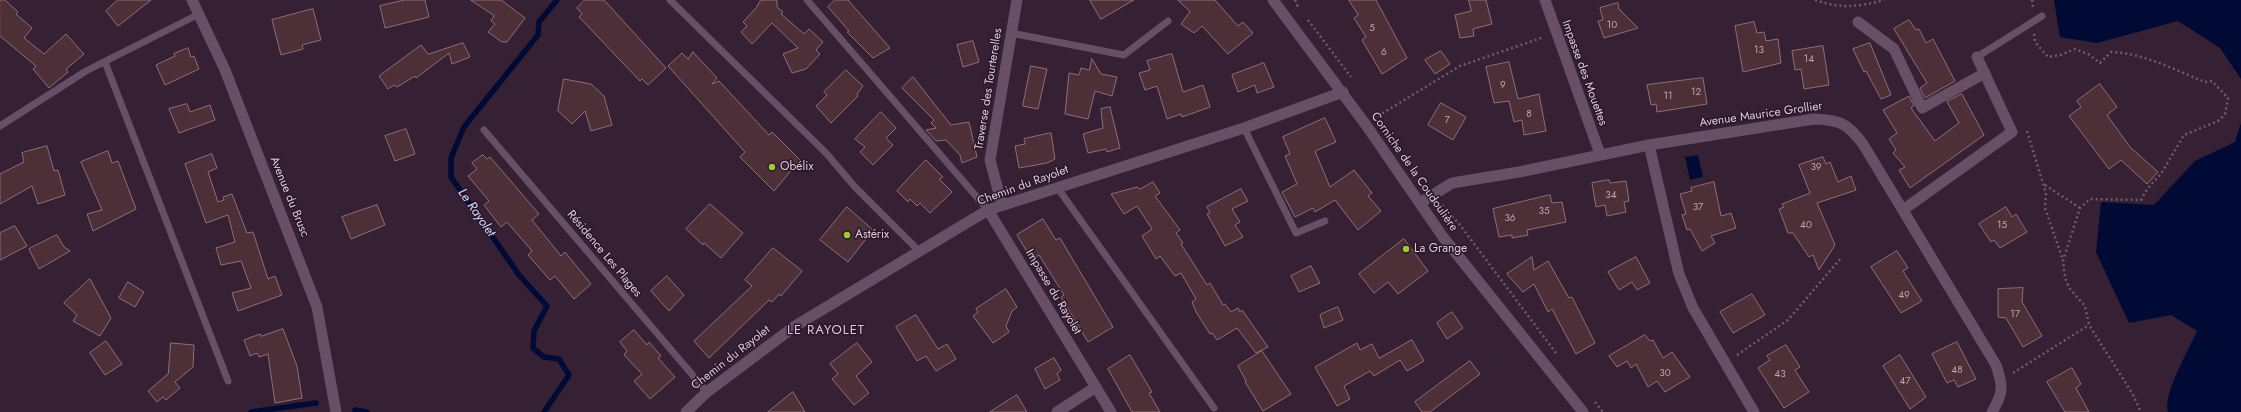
<!DOCTYPE html>
<html>
<head>
<meta charset="utf-8">
<style>
	body { margin:0 }
	canvas { display:block; background:#352034 }
</style>
</head>
<body>
<canvas width="2241" height="412"></canvas>
<script>
const context = document.querySelector('canvas').getContext('2d');
context.lineJoin = 'round';
function fillPath(path, color) { context.fillStyle = color; context.fill(path, 'evenodd'); }
function strokePath(path, color, width, dash) { context.strokeStyle = color; context.lineWidth = width; context.lineCap = dash ? 'butt' : 'round'; context.setLineDash(dash || []); context.stroke(path); }
function label(font, color, halo, rows, align = 'center') {
  context.font = font + ' Jost,sans-serif'; context.lineWidth = 3; context.setLineDash([]); context.textBaseline = 'middle'; context.strokeStyle = halo; context.fillStyle = color; for (const [text, x, y, turn = 0] of rows) {
    context.save(); context.translate(x, y); context.rotate((+turn || 0) * Math.PI / 180); context.textAlign = isNaN(turn) ? turn : align; if (halo) context.strokeText(text, 0, 0); context.fillText(text, 0, 0); context.restore();
  }
}
fillPath(new Path2D(`
	M2054 0H2241V79L2220 48 2178 21 2097 43 2060 37Z
	M2241 123V412H2168C2163 392 2189 350 2197 331L2171 315 2129 323 2096 252 2101 202 2154 205 2195 161 2235 142Z
	M1698 155 1703 177 1690 180 1685 157Z`), '#010935');
strokePath(new Path2D(`
	M355 410 367 412
	M251 412 316 403
	M544 412 569 375 559 359 544 357 533 348 534 331 547 306 519 275 451 177V158L464 127 538 35 539 22 557 0`), '#010935', 5.5);
const building = new Path2D(`
	M0 0H5L18 12 16 14 32 28 24 38 44 54 66 34 84 54 66 69 68 72 49 88 33 69 36 66 0 36Z
	M118 0H151L118 26 106 11Z
	M405 0H425L429 17 385 28 380 6Z
	M471 0H501L525 18 507 42H502L488 32 495 24 491 21 494 16Z
	M585 0H604L666 68 648 85 642 79 640 81 579 17 582 14 577 8Z
	M761 0H777V7L783 12 781 14 804 34 809 29 823 42 816 50 820 54 806 69 792 73 783 54 798 48 772 23 752 44 741 32 747 26 743 22 756 8Z
	M835 0H848L890 48 873 58 847 32 849 31 828 7Z
	M1090 0H1134L1101 19Z
	M1178 0H1215L1238 26 1243 22 1253 33 1228 54 1202 26 1194 33 1181 24 1190 12Z
	M1349 0H1376L1407 58 1382 74 1362 40 1366 37 1354 18 1358 15Z
	M1469 0H1486L1492 24 1473 29 1474 36 1460 38 1455 15 1471 11Z
	M1618 3 1619 9 1638 28 1604 38 1598 21 1603 20 1600 8Z
	M313 9 321 40 302 45 303 49 281 55 272 20Z
	M1909 20 1916 30 1919 29 1926 43 1933 39 1955 81 1925 98 1920 88 1927 83 1894 29Z
	M1754 22 1757 33 1764 32 1766 41 1778 39 1781 63 1743 72 1735 26Z
	M973 41 979 62 963 67 957 45Z
	M463 43 470 57 452 64 449 53 416 78 415 76 397 87 394 85 388 89 379 76 421 45 428 54Z
	M1870 43 1891 95 1881 99 1866 71 1864 72 1853 49Z
	M1823 46 1829 85 1804 89 1801 69 1795 70 1792 51Z
	M188 48 191 57 194 56 199 69 165 85 156 65 175 56 174 54Z
	M1441 51 1450 64 1435 74 1425 60Z
	M693 52 717 78 712 84 719 81 769 135 772 132 800 160 774 191 740 157 745 152 668 66 682 53 688 59Z
	M1172 54 1183 92 1203 85 1210 107 1182 117 1181 114 1167 119 1157 86 1145 90 1139 73 1150 70 1147 61Z
	M1092 59 1101 74 1117 77 1112 96 1095 91 1088 119 1065 114 1069 73 1079 75 1081 68 1089 70Z
	M1509 62 1518 99 1539 94 1546 131 1524 135 1522 120 1514 122 1509 101 1494 103 1486 67Z
	M1264 63 1274 87 1257 93 1255 85 1238 92 1232 75Z
	M1031 66 1047 69 1038 109 1023 106Z
	M846 70 863 86 857 94 858 96 831 123 816 106 827 95 824 92Z
	M913 77 951 125 969 122 977 157 962 163 960 155 946 140 936 141 926 130 936 128 931 123 934 120 902 88Z
	M1703 78 1707 104 1657 112 1656 104 1651 105 1647 85Z
	M564 79 591 84 604 96 612 125 591 131 585 111 572 124 558 111Z
	M2100 84 2117 107 2107 115 2130 147 2158 172 2147 184 2121 160 2109 169 2069 116 2081 107 2077 101Z
	M1962 94 1984 135 1910 188 1899 170 1905 167 1893 153 1896 150 1889 139 1897 133 1883 110 1909 96 1914 106 1911 108 1935 141 1959 123 1947 102Z
	M1441 103 1466 117 1453 140 1428 125Z
	M187 104 190 112 210 105 215 120 179 133 169 109Z
	M1110 107 1120 148 1107 152 1106 149 1088 153 1083 134 1103 128 1101 109Z
	M881 112 896 128 886 138 893 145 873 165 860 152 865 147 855 139Z
	M1325 118 1336 142 1315 151 1330 187 1354 170 1372 193 1368 196 1381 211 1358 230 1335 200 1315 212 1313 208 1295 217 1282 192 1297 184 1285 156 1290 154 1283 137Z
	M406 129 415 154 395 161 385 136Z
	M1051 133 1055 159 1047 163 1019 168 1015 146 1025 144 1024 139Z
	M47 146 54 171 58 170 65 195 38 204 32 186 0 204V174L24 162 22 153Z
	M108 151 112 163 118 161 136 209 93 231 87 214 102 210 81 162Z
	M212 154 217 168 208 172 218 202 224 200 223 197 232 194 247 233 253 232 268 279 275 276 282 295 238 311 232 293 251 288 241 261 221 265 216 248 235 242 228 215 206 223 185 164Z
	M483 155 487 159 490 157 539 214 532 220 561 256 565 252 591 284 574 299 555 276 550 280 528 255 532 251 507 222 501 227 484 205 489 201 468 176 477 169 472 163Z
	M1823 157 1826 164 1830 162 1838 182 1851 176 1856 190 1817 203 1835 245 1819 270 1813 255 1809 257 1793 233H1788L1779 209 1784 207 1782 204 1810 193 1799 165Z
	M926 160 943 177 939 179 952 192 930 213 920 203 917 206 910 199 908 202 897 191Z
	M1609 180 1610 183 1626 181 1629 201 1624 202 1626 212 1607 216 1605 205 1596 207 1592 183Z
	M1153 182 1160 193 1155 196 1180 230 1176 233 1183 243 1181 244 1207 285 1210 283 1223 305 1225 304 1231 312 1238 308 1240 312 1242 310 1268 347 1256 353 1237 328 1217 340 1212 333 1210 334 1196 312 1192 302 1196 299 1181 273 1175 276 1160 256 1156 259 1142 236 1152 229 1137 206 1124 214 1111 194 1137 187 1140 189Z
	M1714 182 1721 216 1731 213 1736 228 1711 236 1715 243 1702 251 1690 229 1687 230 1682 215 1686 214 1680 194 1692 191 1691 188Z
	M1241 189 1248 201 1232 209 1240 222 1235 225 1243 237 1225 246 1207 214 1210 213 1207 207Z
	M1550 195 1552 203 1562 202 1566 222 1527 230 1528 235 1512 238V235L1499 237 1493 209Z
	M710 204 743 233 721 258 704 243 703 245 686 229Z
	M377 205 385 225 351 239 342 217Z
	M847 207 873 230 848 262 820 240Z
	M2006 207 2012 217 2016 214 2027 232 2000 248 1994 240 1991 242 1979 224Z
	M1043 219 1056 240 1060 238 1113 327 1088 342 1061 297 1064 295 1039 255 1032 260 1017 235Z
	M15 226 27 246 0 260V233Z
	M57 235 64 247 70 251 39 269 29 249Z
	M1404 239 1428 271 1398 294 1388 282 1374 293 1359 274Z
	M773 248 802 271 781 296 779 294 772 302 769 300 709 358 694 341 752 286 745 280Z
	M1897 251 1908 268 1903 271 1922 301 1901 313 1871 267Z
	M1532 257 1534 270 1548 261 1569 298 1572 297 1595 343 1576 354 1552 309 1548 312 1534 284 1523 292 1507 274Z
	M1636 257 1650 283 1637 290 1632 282 1619 290 1608 272Z
	M1311 266 1320 283 1299 292 1291 276Z
	M667 276 684 295 669 311 651 291Z
	M90 279 111 318 100 336 73 321 77 315 64 303Z
	M128 282 144 292 135 307 119 298Z
	M2023 288 2022 302 2042 336 2023 347 2006 318 1998 317V289Z
	M1006 289 1017 307 1012 311 1006 326 1009 332 993 343 973 316 978 312 976 309Z
	M1752 294 1765 315 1733 333 1720 312Z
	M1338 307 1343 320 1324 328 1320 315Z
	M1452 312 1463 328 1447 339 1437 323Z
	M916 315 938 349 947 344 956 359 936 371 926 356 917 361 896 327Z
	M283 329 297 366 302 398 275 403 268 354 259 357 257 353 250 356 244 340 260 334 261 336Z
	M634 330 647 345 649 342 661 356 658 358 675 377 650 399 634 381 642 374 624 355 627 351 620 342Z
	M1645 335 1650 341 1653 340 1663 358 1672 352 1690 377 1665 392 1657 381 1648 387 1636 364 1631 368 1627 361 1617 367 1609 356Z
	M1412 340 1424 361 1407 371 1400 360 1374 376 1370 371 1344 386 1350 399 1337 406 1315 367 1357 343 1360 350 1372 344 1379 358Z
	M106 341 122 364 105 375 90 353Z
	M1957 342 1976 379 1958 387 1954 380 1947 383 1932 354Z
	M171 343 194 345 193 367 175 382 180 388 166 400 163 397 157 402 148 391 168 374Z
	M857 343 872 362 856 376 869 393 854 405 832 379 838 374 830 364Z
	M1786 345 1800 367 1795 370 1809 392 1784 408 1758 368 1770 360 1767 356Z
	M1262 351 1291 394 1263 411 1245 382 1246 381 1238 366Z
	M1130 355 1152 392 1149 393 1160 412H1132L1108 369Z
	M1900 355 1926 397 1910 409 1883 366Z
	M1054 358 1061 370 1057 374 1060 380 1045 389 1035 369Z
	M1470 361 1480 374 1430 412H1422L1415 402Z
	M2072 368 2081 384 2076 388 2089 412H2065L2047 382Z
	M793 392 805 412H768Z
	M1017 395 1027 412H990Z`);
fillPath(building, '#4d2f38');
strokePath(building, '#906d77', 1);
strokePath(new Path2D(`
	M1295 0 1298 7
	M1815 0C1842 9 1857 7 1884 0
	M2032 0 2033 7
	M1308 20 1351 77
	M2034 34 2035 42 2048 57 2060 55 2075 49 2088 54 2100 63 2111 52C2143 53 2175 70 2205 82L2212 81 2228 98 2225 114 2218 121 2184 135 2161 174 2147 189 2141 200 2090 199 2080 208 2063 261 2065 278 2070 289 2085 306 2089 325 2132 393 2141 412
	M1378 116 1460 66 1544 37
	M2027 131 2046 193 2045 208 2063 260
	M2045 185 2080 208
	M1442 205 1460 225 1556 353
	M1737 355 1788 320 1841 258
	M2013 373 2089 325
	M1595 402 1603 412`), '#6e5b6d', 2.5, [2, 3]);
strokePath(new Path2D(`
	M670 0 826 153 855 187 919 251
	M807 0 988 210
	M1011 33 1124 55 1168 21
	M1977 57 2042 16
	M105 62 228 381
	M0 126 86 71 199 14
	M1244 128 1296 233 1325 221
	M484 130 707 392
	M1057 187 1214 408`), '#674f66', 7);
strokePath(new Path2D(`
	M1545 0 1600 154
	M1858 22 1894 49 1922 108 1985 73
	M1649 145 1679 274 1693 308 1754 412
	M1420 203 1452 183 1519 172 1649 145 1814 119C1840 120 1847 123 1863 144L1996 365C2003 386 2004 392 1992 412
	M1002 205 990 160 1017 0
	M988 210 1111 412
	M1903 210 2012 132 1977 57
	M686 412 707 392 795 326 988 210 1244 128 1343 92
	M1057 412 1096 387`), '#674f66', 11);
strokePath(new Path2D(`
	M192 0 225 70 317 307 336 412`), '#674f66', 11);
strokePath(new Path2D(`
	M1273 0 1366 125 1443 237 1583 412`), '#674f66', 11);
for (const [x, y, r, color] of [
	[772,167,4,"#9cca32"],
	[847,235,4,"#9cca32"],
	[1406,249,4,"#9cca32"]
]) { const dot = new Path2D(); dot.arc(x, y, r, 0, 2 * Math.PI); context.fillStyle = color; context.fill(dot); strokePath(dot, '#2b162a', 1.5); }
label('10px', '#b8a6b2', null, [
	["10",1612,26],
	["5",1372,29],
	["13",1759,51],
	["6",1384,53],
	["14",1809,60],
	["9",1503,86],
	["12",1696,93],
	["11",1668,97],
	["8",1529,115],
	["7",1447,121],
	["39",1816,168],
	["34",1611,196],
	["37",1698,208],
	["35",1544,212],
	["36",1510,219],
	["40",1806,226],
	["15",2002,226],
	["49",1904,296],
	["17",2015,315],
	["48",1957,371],
	["30",1665,374],
	["43",1780,375],
	["47",1905,382]
]);
label('12px', '#dccedb', '#2b162a', [
	["Impasse des Mouettes",1584,73,70],
	["Traverse des Tourterelles",989,89,-81],
	["Avenue Maurice Grollier",1761,115,-8],
	["Corniche de la Coudoulière",1414,172,55],
	["Chemin du Rayolet",1023,186,-20],
	["Avenue du Brusc",289,197,68],
	["Résidence Les Plages",604,254,50],
	["Impasse du Rayolet",1053,292,59],
	["Chemin du Rayolet",731,358,-38]
]);
label('12px', '#dccedb', '#2b162a', [
	["Obélix",780,167],
	["Astérix",855,235],
	["La Grange",1414,249]
], 'left');
label('italic 13px', '#cedefd', '#2b162a', [
	["Le Rayolet",476,213,55]
]);
context.letterSpacing = '1px';
label('13px', '#e0c4de', '#2b162a', [
	["LE RAYOLET",826,331]
]);
context.letterSpacing = '0px';
</script>
</body>
</html>
